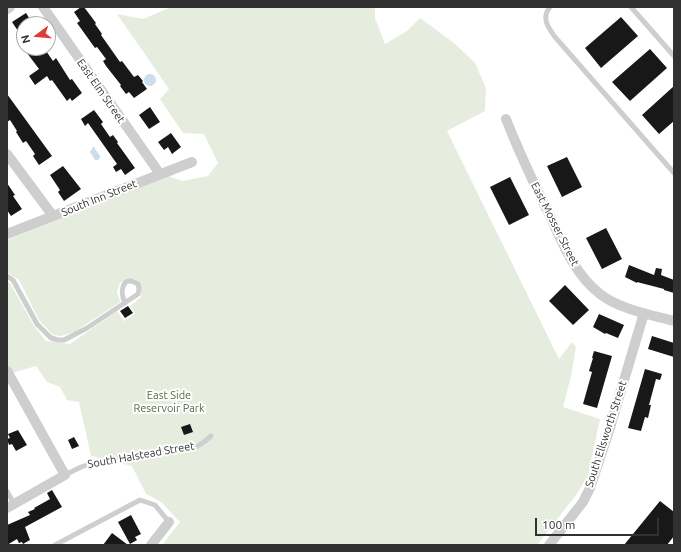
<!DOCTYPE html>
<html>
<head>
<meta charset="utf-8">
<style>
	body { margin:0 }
	#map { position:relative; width:681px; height:552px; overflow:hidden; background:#fff; font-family:Ubuntu,sans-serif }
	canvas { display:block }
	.frame { position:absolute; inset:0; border:8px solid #313131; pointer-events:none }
	.north { position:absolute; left:16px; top:16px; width:40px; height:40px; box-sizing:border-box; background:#fff; border:1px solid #adadad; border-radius:50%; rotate:254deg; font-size:11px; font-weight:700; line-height:16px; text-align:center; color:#313131 }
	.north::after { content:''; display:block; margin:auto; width:14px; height:18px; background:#e23939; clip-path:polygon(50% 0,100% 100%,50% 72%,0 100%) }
	.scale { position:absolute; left:535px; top:518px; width:124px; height:18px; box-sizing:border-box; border:2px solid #313131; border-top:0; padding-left:5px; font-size:12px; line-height:14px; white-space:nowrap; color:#313131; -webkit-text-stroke:3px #fff; paint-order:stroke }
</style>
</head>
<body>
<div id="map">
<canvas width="681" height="552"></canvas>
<div class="frame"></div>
<div class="north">N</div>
<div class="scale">100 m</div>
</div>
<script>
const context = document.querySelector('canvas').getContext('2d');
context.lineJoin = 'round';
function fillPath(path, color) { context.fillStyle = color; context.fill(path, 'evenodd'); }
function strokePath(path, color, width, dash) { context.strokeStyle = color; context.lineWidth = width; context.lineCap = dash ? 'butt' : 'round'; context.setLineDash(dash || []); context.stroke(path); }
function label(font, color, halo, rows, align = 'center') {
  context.font = font + ' Ubuntu,sans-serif'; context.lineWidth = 4; context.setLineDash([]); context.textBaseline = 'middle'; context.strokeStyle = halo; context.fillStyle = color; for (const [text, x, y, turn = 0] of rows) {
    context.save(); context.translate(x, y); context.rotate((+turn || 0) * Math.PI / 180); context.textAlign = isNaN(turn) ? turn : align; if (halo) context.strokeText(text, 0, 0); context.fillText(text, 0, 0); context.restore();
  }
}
fillPath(new Path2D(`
	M171 7H375V18L385 44 407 31 420 18 454 43 475 63 486 88 485 111 447 131 559 359 572 342 576 347 571 376 563 407 600 419 588 476 576 495 537 545H162L180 522 161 502 146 494 132 466 91 456 79 402 67 400 60 387 47 382 36 366 12 373 7 364V281L10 283 34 326 46 341 70 344 117 311 124 321 135 314 130 306 141 297 140 283 136 279H128L120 283 117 291 120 302 74 332 61 336 53 335 39 320 19 280 7 272V240L168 176 182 181 208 176 218 163 204 134 183 133 160 99 169 89 117 14 143 19Z`), '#e6eddf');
fillPath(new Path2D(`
	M144 80a6 6 0 1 1 12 0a6 6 0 1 1-12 0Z
	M93 147H95V149L100 156V158L98 160H95L90 152Z`), '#ccddec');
fillPath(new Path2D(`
	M81 7H84L96 23 95 24 102 34 101 35 120 62 122 61 134 77 138 75 143 81 142 82 147 89 134 98 129 92 126 94 120 86 121 85 106 66 103 61 106 59 97 47 95 48 77 23 80 21 74 12Z
	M26 13 33 24H24V40L12 22Z
	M621 17 638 36 601 68 585 48Z
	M34 48H44L53 61 56 58 70 80 72 79 82 93 72 101 70 98 67 101 52 80 50 81 47 76 35 85 29 76 39 69 27 53Z
	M650 49 667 68 630 101 612 82Z
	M674 86V121L659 134 642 115Z
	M7 94 52 156 39 165 33 156 35 154 26 141 23 143 16 132 17 131 10 120 7 122Z
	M150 107 160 122 149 129 139 115Z
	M94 110 103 122 101 124 110 137 113 135 118 142 117 143 135 168 125 175 121 169 116 172 113 167 117 164 88 123 85 126 81 119Z
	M171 133 181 147 172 154 168 147 164 150 158 142Z
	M567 157 582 187 562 197 547 166Z
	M63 166 81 189 64 201 58 192 60 190 50 175Z
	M510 177 529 215 509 225 490 187Z
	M7 183 15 195 13 196 22 209 11 216 7 210Z
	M606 228 622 259 602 269 586 238Z
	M629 265 654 275 656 268 662 269 661 275 674 280V293L664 290V289L637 282V283L625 277Z
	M565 285 589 310 573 325 549 301Z
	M128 306 133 313 125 318 120 311Z
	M599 314 624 325 618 338 606 333 605 334 593 327Z
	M652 336 674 343V357L648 349Z
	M594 351 612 356 597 408 583 404 592 372 589 371 593 358H592Z
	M645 369 662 374 660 380 656 379 649 405H651L648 418 645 417 641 431 628 428Z
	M190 424 193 432 184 435 181 427Z
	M18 430 27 445 16 451 12 444 9 445 7 439 10 438 8 434Z
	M74 437 79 446 72 449 68 440Z
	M52 490 62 507 25 527 30 540 23 544 22 542 19 543 17 539 7 545V525L30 515 28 512 35 509 34 508 50 499 47 493Z
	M660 501 674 512V536L667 545H624Z
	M131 515 141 534 135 537 137 540 130 544 118 522Z
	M112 533 128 545H103Z`), '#181818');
strokePath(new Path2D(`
	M550 7C541 18 548 27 555 37L674 173
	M631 7 674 56
	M7 276 13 280 37 324 51 338 58 340H64L87 328 138 294 139 289 138 284C123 274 119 291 125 303
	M65 475 81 467 93 463 196 447 204 442 211 436
	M7 491 14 504
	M55 545 140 500 155 505 169 522`), '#cecece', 5);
strokePath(new Path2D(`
	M43 7 160 174
	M7 9 10 7
	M506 119C519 152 534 184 550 216 563 244 575 275 600 294 619 309 651 315 674 321
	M7 154 53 216
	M7 234 192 162
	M7 371 65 475 7 508
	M151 545 169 522
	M549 545 583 502 590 488 609 431 644 313`), '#cecece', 10);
label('11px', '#313131', '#fff', [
	["East Elm Street",101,91,55],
	["South Inn Street",99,198,-22],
	["East Mosser Street",555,224,63],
	["South Ellsworth Street",606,434,-72],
	["South Halstead Street",141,455,-10]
]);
label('11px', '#506c3e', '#fff', [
	["East Side",169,395],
	["Reservoir Park",169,408]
]);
</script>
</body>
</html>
